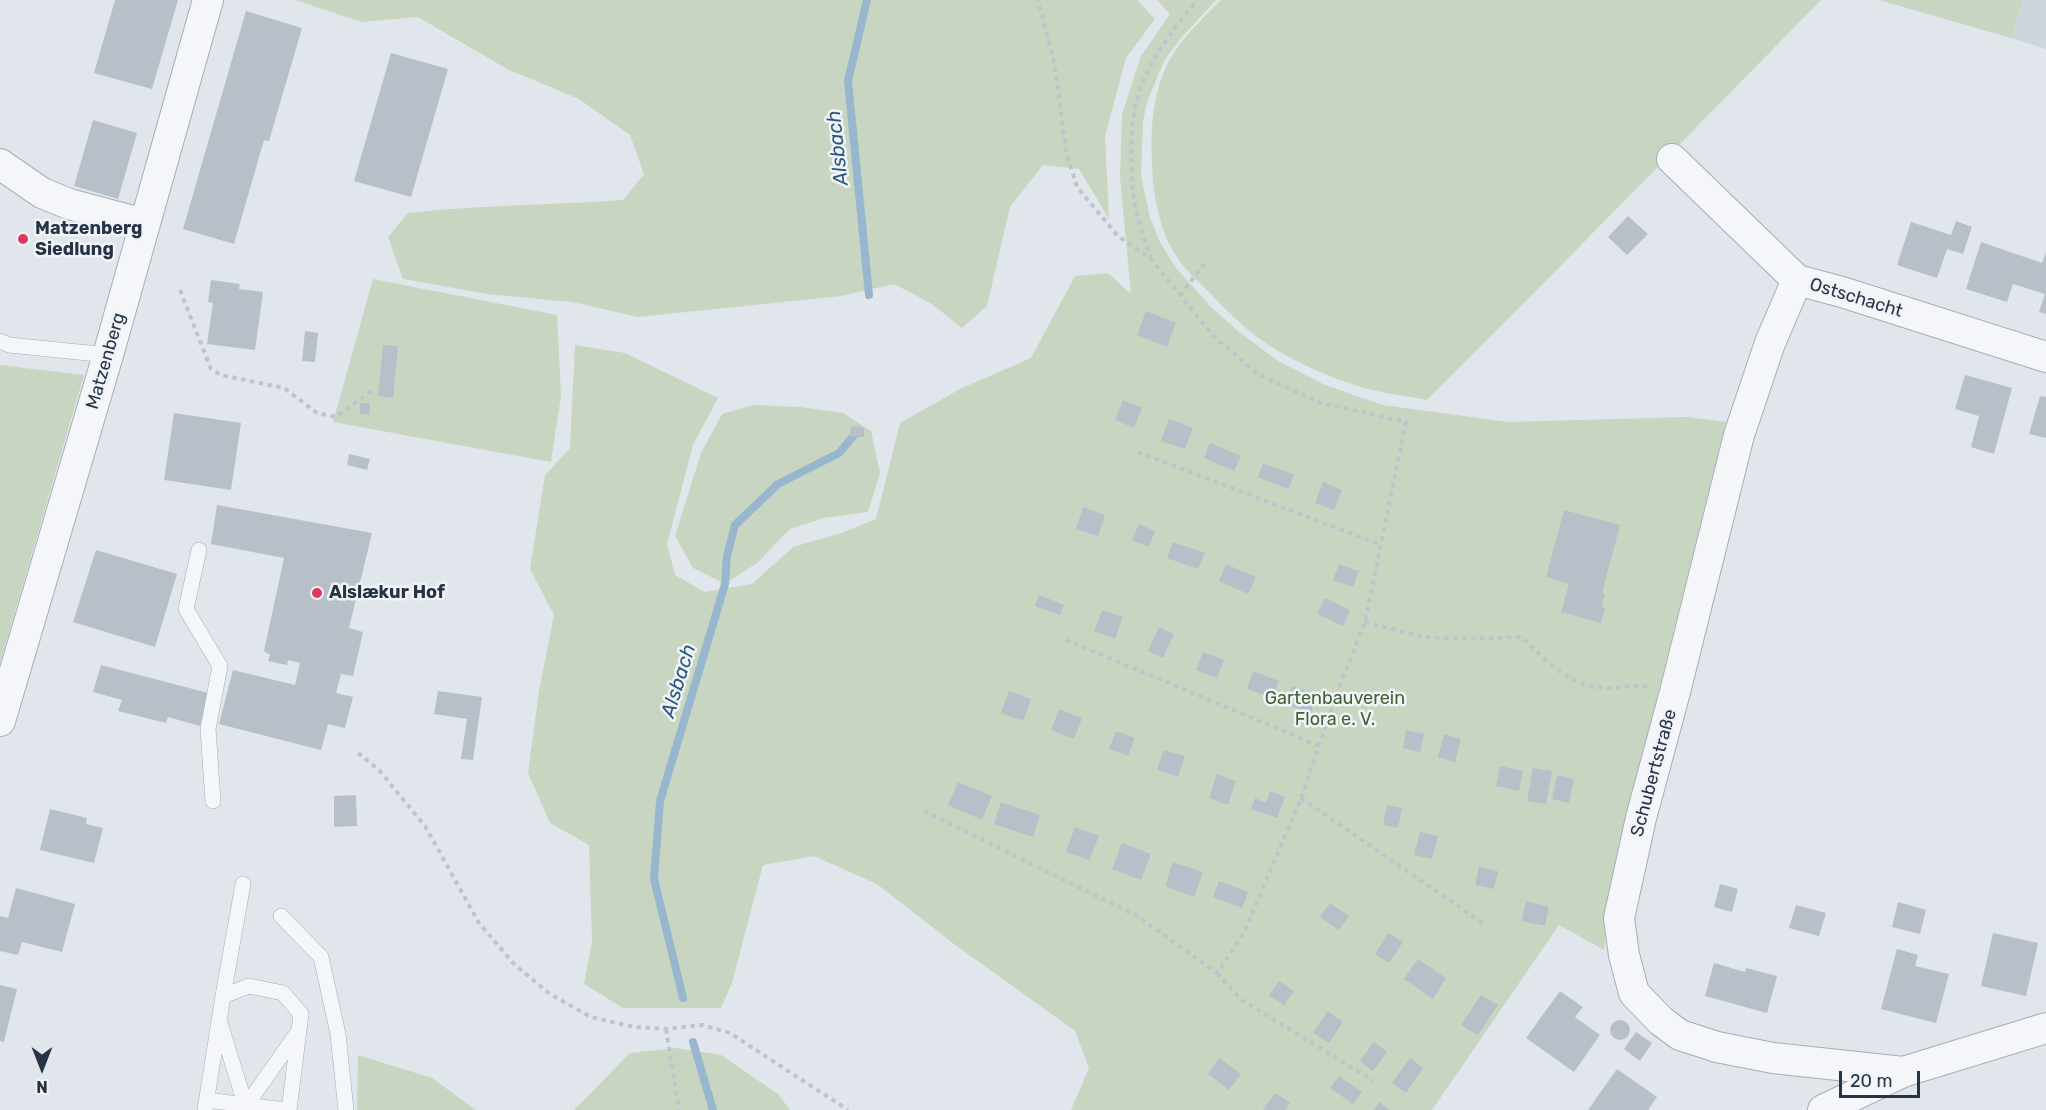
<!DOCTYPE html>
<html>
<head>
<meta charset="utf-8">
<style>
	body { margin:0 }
	#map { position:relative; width:2046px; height:1110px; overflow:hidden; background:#e0e6eb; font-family:Rubik,sans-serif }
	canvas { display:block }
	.north { position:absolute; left:12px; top:1038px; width:60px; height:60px; -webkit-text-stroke:4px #f0f4f8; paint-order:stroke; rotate:180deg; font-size:16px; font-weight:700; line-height:24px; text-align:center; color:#273445 }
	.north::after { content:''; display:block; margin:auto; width:21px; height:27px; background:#273445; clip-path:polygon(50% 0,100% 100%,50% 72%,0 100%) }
	.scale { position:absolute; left:1839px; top:1071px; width:81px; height:27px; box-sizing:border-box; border:3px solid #273445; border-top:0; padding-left:8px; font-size:18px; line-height:21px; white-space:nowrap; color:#273445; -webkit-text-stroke:4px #f0f4f8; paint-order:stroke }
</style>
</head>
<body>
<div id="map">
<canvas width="2046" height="1110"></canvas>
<div class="north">N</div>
<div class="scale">20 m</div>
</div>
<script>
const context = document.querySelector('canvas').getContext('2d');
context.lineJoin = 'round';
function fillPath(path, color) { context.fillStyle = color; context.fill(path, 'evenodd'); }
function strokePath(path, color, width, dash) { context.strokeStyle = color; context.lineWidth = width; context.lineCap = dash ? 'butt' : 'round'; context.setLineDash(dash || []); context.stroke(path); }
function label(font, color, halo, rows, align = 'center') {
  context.font = font + ' Rubik,sans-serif'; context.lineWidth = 5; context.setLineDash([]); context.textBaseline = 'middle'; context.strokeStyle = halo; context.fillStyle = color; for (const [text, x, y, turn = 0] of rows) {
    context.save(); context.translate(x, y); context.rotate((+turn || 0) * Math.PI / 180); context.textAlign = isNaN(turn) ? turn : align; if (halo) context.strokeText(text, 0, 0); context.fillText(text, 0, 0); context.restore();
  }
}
fillPath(new Path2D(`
	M2023 0H2046V49L2011 38Z`), '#ced5dd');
fillPath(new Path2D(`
	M295 0H1137L1155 19 1126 58 1105 136 1109 219 1079 169 1043 165 1010 207 987 306 962 328 932 304 894 284 841 296 638 317 572 302 487 294 403 279 388 237 408 213C480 205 551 205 623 200L644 174 630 135 579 99 507 69 418 17 361 22Z
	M1157 0H1216L1183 36 1165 59 1147 102 1143 122 1141 175 1150 218 1160 242 1176 268 1210 306 1238 331 1278 361 1325 385 1383 405 1508 422 1687 417 1726 422 1617 858 1604 950 1559 925 1432 1110H1071L1089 1068 1075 1031 954 944 877 884 814 856 763 865 732 983 721 1008H623L584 984 592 942 589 845 550 823 528 773 539 691 554 615 530 569 545 475 570 448 575 345 625 353 718 398 693 445 667 544 675 575 705 592 752 584 793 547 841 533 876 519 900 423 960 389 1031 358 1075 276 1108 273 1131 294 1120 177 1122 114 1141 56 1170 14Z
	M1221 0H1821L1535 292 1427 400C1407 396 1387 394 1368 389 1333 379 1286 359 1257 337 1239 323 1223 307 1207 290 1192 276 1179 264 1170 245 1158 223 1152 186 1152 161 1150 124 1154 82 1175 51 1188 32 1205 16 1221 0Z
	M1879 0H2023L2011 38Z
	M373 279 557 315 561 396 551 462 333 422Z
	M0 365 84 375 0 663Z
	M753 405 800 407 843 413 871 431 880 473 868 512 824 518 790 529 757 563 725 584 693 568 675 536 701 453 722 414Z
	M676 1048 721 1055 778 1094 790 1110H574L630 1053Z
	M358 1055 432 1078 476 1110H357Z`), '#c8d6c1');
strokePath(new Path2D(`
	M867 0 848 81 869 295
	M683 998 654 879 660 801 725 584 727 556 735 525 778 484 839 453 856 433
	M693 1042 713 1110`), '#98b7cf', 8);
fillPath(new Path2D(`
	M115 0H178L152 89 94 73Z
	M246 11 302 28 269 141 264 140 234 244 183 229Z
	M391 53 448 69 411 197 354 181Z
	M93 120 137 133 118 199 74 186Z
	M1628 216 1648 234 1627 255 1608 237Z
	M1956 221 1972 227 1963 254 1947 249 1937 278 1897 265 1911 222 1951 235Z
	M1981 242 2042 263 2046 252V314L2039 312 2045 294 2013 284 2007 302 1966 289Z
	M211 280 240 284 239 289 263 292 255 350 207 344 213 303 208 302Z
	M1146 311 1176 323 1167 347 1137 335Z
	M305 331 318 333 315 362 302 361Z
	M383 345 398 346 393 398 378 396Z
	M1965 375 2012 388 1994 454 1971 447 1979 416 1955 409Z
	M2040 396 2046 397V438L2029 434Z
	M1123 400 1142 408 1134 428 1115 420Z
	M360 403H370V415L360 414Z
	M174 413 241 423 231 490 164 480Z
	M1169 419 1193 428 1185 449 1161 441Z
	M851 426 864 427V437H850Z
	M1210 443 1241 456 1234 471 1204 458Z
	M349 454 370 459 367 470 347 465Z
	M1263 463 1294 475 1288 489 1258 477Z
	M1323 482 1342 490 1334 510 1315 503Z
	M217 505 372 533 349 628 363 632 353 676 341 674 336 693 353 697 345 728 328 724 321 750 219 724 233 670 295 685 300 663 288 660 287 665 268 661 270 655 264 651 284 558 211 544Z
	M1083 507 1105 515 1098 536 1076 529Z
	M1564 510 1620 525 1602 593H1605L1601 607 1605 608 1601 623 1561 612 1569 584 1546 577Z
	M1139 524 1155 531 1149 547 1132 540Z
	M1173 542 1205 553 1198 569 1167 558Z
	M96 550 177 574 155 647 73 622Z
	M1226 564 1256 577 1248 594 1219 581Z
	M1339 564 1359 571 1353 587 1333 580Z
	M1039 595 1064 605 1060 615 1035 606Z
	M1325 598 1350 610 1343 626 1317 614Z
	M1102 610 1123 617 1115 639 1094 631Z
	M1159 627 1174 634 1163 658 1148 651Z
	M1203 652 1224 660 1217 678 1196 670Z
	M101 665 208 693 200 726 168 717 166 723 118 711 122 700 93 692Z
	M1253 671 1279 681 1273 698 1247 689Z
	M1292 686 1317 695 1311 713 1285 704Z
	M438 691 482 697 473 760 461 759 467 719 434 714Z
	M1009 691 1031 699 1023 721 1001 713Z
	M1059 709 1082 718 1074 739 1051 730Z
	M1406 730 1424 734 1420 752 1403 748Z
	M1116 731 1135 738 1128 756 1109 749Z
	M1444 734 1461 739 1455 762 1438 757Z
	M1164 750 1185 756 1178 777 1157 770Z
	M1500 766 1523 771 1519 791 1496 786Z
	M1533 768 1552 771 1546 804 1527 801Z
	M1217 774 1236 781 1228 805 1209 798Z
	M1557 775 1574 779 1569 803 1552 799Z
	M958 782 992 796 982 820 948 805Z
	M1270 791 1285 797 1277 818 1251 809 1255 798 1266 803Z
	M356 795 357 826 334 827V796Z
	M1001 802 1040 815 1033 837 994 824Z
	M1387 805 1402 808 1398 828 1383 825Z
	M50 809 87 818 86 824 103 828 94 863 40 850Z
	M1075 827 1099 836 1089 860 1066 852Z
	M1420 832 1438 836 1432 859 1414 855Z
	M1122 843 1151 854 1141 880 1112 869Z
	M1173 862 1203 872 1194 897 1165 886Z
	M1479 867 1498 871 1494 889 1475 885Z
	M1219 881 1248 892 1242 908 1213 897Z
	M1720 884 1738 889 1732 912 1714 907Z
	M16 888 75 904 62 952 22 942 18 955 0 951V916L8 918Z
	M1526 901 1549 907 1545 926 1522 921Z
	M1898 902 1926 910 1920 934 1892 927Z
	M1330 903 1349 916 1339 930 1320 917Z
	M1796 905 1826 913 1819 936 1789 928Z
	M1388 933 1403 942 1389 963 1375 954Z
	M1993 933 2038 943 2026 996 1981 986Z
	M1897 949 1918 955 1915 966 1949 974 1936 1023 1881 1009Z
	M1418 959 1446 978 1433 999 1404 979Z
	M1714 963 1745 972 1746 968 1777 976 1767 1013 1705 996Z
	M1279 981 1294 991 1284 1005 1269 996Z
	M0 985 17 989 4 1042 0 1041Z
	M1560 991 1583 1007 1575 1017 1600 1035 1574 1072 1526 1038Z
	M1481 995 1498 1005 1478 1035 1461 1025Z
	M1328 1011 1343 1022 1329 1043 1313 1033Z
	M1610 1030a10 10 0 1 1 20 0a10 10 0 1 1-20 0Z
	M1636 1032 1652 1043 1640 1061 1624 1049Z
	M1374 1042 1387 1052 1373 1071 1360 1061Z
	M1219 1058 1241 1074 1229 1090 1208 1074Z
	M1410 1058 1423 1068 1406 1093 1392 1083Z
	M1617 1069 1657 1097 1648 1110H1588Z
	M1339 1076 1362 1092 1353 1104 1330 1088Z
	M1275 1093 1290 1103 1285 1110H1263Z
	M1379 1102 1390 1110H1373Z`), '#b7bfc9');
const lane = new Path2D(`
	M0 341 9 345 108 355
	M199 550 186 609 220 666 208 729 213 801
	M281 916 321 957 338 1034 346 1110
	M223 996 249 986 283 993 301 1014 289 1110
	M220 1023 247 1110
	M207 1100 285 1110
	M205 1110 223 996 243 884
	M243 1110 298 1032`);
const street = new Path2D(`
	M1672 159 1797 280 1842 292 2046 357
	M0 164 42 193 69 204 144 224
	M1797 280 1770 343 1739 435 1675 692 1641 818 1619 918 1624 955 1634 993 1661 1021 1680 1035 1717 1047 1773 1058 1903 1072
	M0 721 108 355 208 0
	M1823 1110 1903 1072 2046 1028`);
strokePath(lane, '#a5adb6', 16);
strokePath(street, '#a5adb6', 32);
strokePath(new Path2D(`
	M1151 259C1144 237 1135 214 1133 191 1130 155 1129 110 1145 77 1158 49 1178 23 1197 0
	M180 290 211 369 221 375 284 388 317 413 336 417 374 389
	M1180 296 1206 261
	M1138 452 1381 545
	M1365 622 1424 637 1467 639 1522 637C1546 661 1568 686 1605 688 1619 689 1633 684 1647 687
	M1066 640 1319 746
	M358 753 379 770 425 826 479 923 515 965 550 994 591 1017 634 1027 666 1029 702 1025 730 1033 848 1110
	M1301 798 1484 924
	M924 811 1137 916 1217 973 1244 933 1280 848 1301 798 1333 704 1365 622 1406 422 1321 403 1259 375 1214 337 1151 259 1118 236 1077 187 1066 151 1055 66 1038 0
	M1217 973 1242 1000 1374 1081
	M666 1029 679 1110`), '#bfc4ca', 4, [4.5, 4.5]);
strokePath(lane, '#f4f6f9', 15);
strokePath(street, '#f4f6f9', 30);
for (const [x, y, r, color] of [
	[23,239,6,"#dd3860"],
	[317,593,6,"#dd3860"]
]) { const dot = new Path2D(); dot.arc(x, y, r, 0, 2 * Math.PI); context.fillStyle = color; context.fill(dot); strokePath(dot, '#f0f4f8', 2); }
label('bold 18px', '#273445', '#f0f4f8', [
	["Matzenberg",35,229],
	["Siedlung",35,250],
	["Alslækur Hof",329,593]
], 'left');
label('18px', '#273445', '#f0f4f8', [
	["Ostschacht",1856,298,17],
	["Matzenberg",106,361,-74],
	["Schubertstraße",1654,773,-75]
]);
label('18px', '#406233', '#f0f4f8', [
	["Gartenbauverein",1335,699],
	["Flora e. V.",1335,720]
]);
label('italic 20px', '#2c587d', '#f0f4f8', [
	["Alsbach",838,148,-96],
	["Alsbach",679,681,-73]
]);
</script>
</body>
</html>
